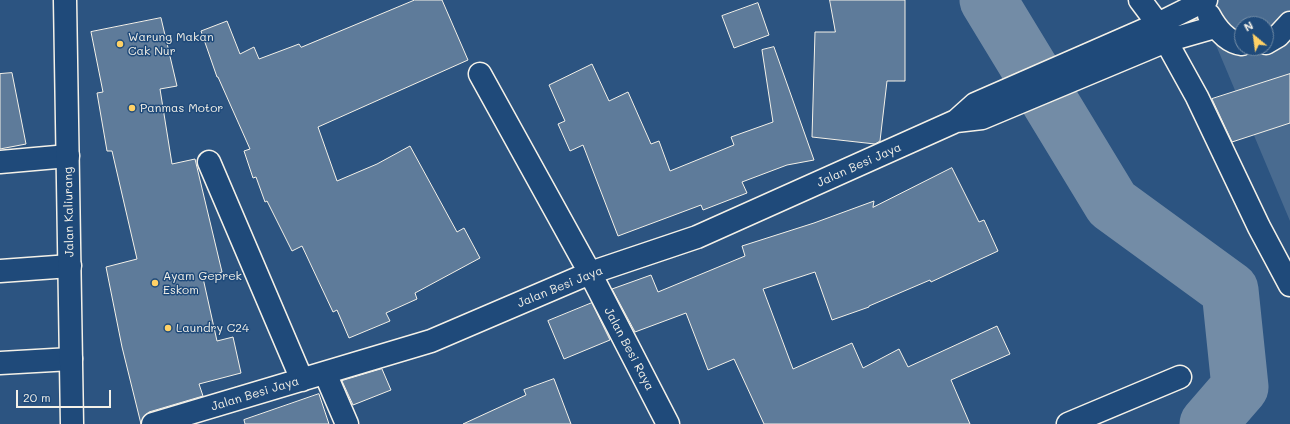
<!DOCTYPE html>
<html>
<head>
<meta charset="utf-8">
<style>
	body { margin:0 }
	#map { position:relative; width:1290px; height:424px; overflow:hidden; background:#2c5481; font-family:Mali,sans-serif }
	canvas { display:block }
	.north { position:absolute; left:1234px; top:16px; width:40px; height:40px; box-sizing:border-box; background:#1f4a7a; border:1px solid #748da6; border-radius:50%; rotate:331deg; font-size:11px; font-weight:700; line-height:16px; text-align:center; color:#f4f1e8 }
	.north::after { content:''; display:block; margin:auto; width:14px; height:18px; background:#ffd166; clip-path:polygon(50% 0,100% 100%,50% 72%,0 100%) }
	.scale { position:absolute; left:16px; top:390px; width:95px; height:18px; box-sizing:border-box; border:2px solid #f4f1e8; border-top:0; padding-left:5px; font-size:12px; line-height:14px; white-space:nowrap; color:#f4f1e8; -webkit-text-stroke:3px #1f4a7a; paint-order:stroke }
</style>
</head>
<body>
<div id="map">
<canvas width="1290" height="424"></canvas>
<div class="north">N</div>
<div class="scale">20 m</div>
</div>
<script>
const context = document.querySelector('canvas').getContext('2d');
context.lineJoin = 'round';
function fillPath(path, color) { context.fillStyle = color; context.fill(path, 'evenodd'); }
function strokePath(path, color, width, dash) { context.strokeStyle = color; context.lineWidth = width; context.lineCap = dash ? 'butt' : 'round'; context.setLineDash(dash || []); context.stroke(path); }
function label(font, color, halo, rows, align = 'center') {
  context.font = font + ' Mali,sans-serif'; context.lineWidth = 3; context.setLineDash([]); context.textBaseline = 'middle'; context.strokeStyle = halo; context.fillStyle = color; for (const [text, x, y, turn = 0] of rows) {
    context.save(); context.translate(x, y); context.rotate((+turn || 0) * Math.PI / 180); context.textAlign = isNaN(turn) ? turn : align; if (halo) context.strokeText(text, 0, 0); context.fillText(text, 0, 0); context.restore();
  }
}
fillPath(new Path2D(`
	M1197 0H1290V221ZM1242 24H1266V48H1242Z`), '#496b90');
strokePath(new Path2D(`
	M988 0 1112 204 1230 290 1240 387 1208 424`), '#738ca6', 57);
const building = new Path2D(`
	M415 0H442L468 60 318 127 337 181 377 164 410 146 457 232 464 228 480 258 415 293 417 299 386 313 390 321 349 338 337 310 333 312 302 246 292 251 267 201 265 202 256 177 253 178 244 151 250 149 218 77H217L201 31 227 21 240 54 254 47 259 59 299 44 301 47Z
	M830 0H905V81H887L880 141 875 144 812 137 815 32H835Z
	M758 3 769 35 734 48 722 16Z
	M161 18 177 86 160 89 172 164 195 159 222 272 203 278 217 341 233 337 241 373 199 384 203 396 149 412 144 416 141 424 122 347 106 267 137 259 112 151H107L97 93 103 92 91 32Z
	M774 47 814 160 787 165 742 182 747 193 703 210 701 205 618 236 583 145 570 151 558 124 565 121 549 85 592 64 609 101 628 92 651 144 659 141 670 171 734 145 731 137 773 122 762 50Z
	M12 73 26 144 0 149V74Z
	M1290 74V123L1232 142 1212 99Z
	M952 168 979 222 984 220 998 251 931 282 930 280 869 306V307L832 320 815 272 763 289 793 369 852 343 863 368 899 349 908 367 997 326 1010 354 951 380 970 424H764L734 359 708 370 686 313 635 332 612 289 651 275 658 292 745 256 742 246 814 223 874 201 873 207Z
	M592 303 610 340 564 359 548 321Z
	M382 369 391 390 353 405 342 381Z
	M554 379 571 424H463L526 395 524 390Z
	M319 394 329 424H245L244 420Z`);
fillPath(building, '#5e7b9a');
strokePath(building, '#f4f1e8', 1);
const street = new Path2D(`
	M1140 0 1158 24 1166 41 1197 97 1259 227 1290 285
	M1209 15C1216 28 1226 42 1242 44
	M1266 43 1278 36 1290 23
	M480 74 590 273 668 424
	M956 121 975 104 1158 24 1206 0
	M0 162 68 156
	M209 162 302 380
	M0 271 70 266
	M0 363 71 359
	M325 373 347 424
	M153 424 431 341 590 273 697 237 956 121 982 118 1166 41 1215 27
	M1068 424 1180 377`);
const primary = new Path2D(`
	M65 0 72 424`);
strokePath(street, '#f4f1e8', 25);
strokePath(primary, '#f4f1e8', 25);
strokePath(street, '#1f4a7a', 22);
strokePath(primary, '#1f4a7a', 22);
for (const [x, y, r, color] of [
	[120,44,4,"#ffd166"],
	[132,108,4,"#ffd166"],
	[155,283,4,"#ffd166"],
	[168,328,4,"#ffd166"]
]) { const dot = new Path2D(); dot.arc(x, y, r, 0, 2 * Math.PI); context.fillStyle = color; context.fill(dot); strokePath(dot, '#1f4a7a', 1.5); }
label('12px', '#f4f1e8', '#1f4a7a', [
	["Warung Makan",128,37],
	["Cak Nur",128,51],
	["Panmas Motor",140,108],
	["Ayam Geprek",163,276],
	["Eskom",163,290],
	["Laundry C24",176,328]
], 'left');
label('12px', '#f4f1e8', '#1f4a7a', [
	["Jalan Besi Jaya",859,165,-24],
	["Jalan Kaliurang",69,212,-91],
	["Jalan Besi Jaya",560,287,-22],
	["Jalan Besi Raya",629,349,62],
	["Jalan Besi Jaya",255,394,-17]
]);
</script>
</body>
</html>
